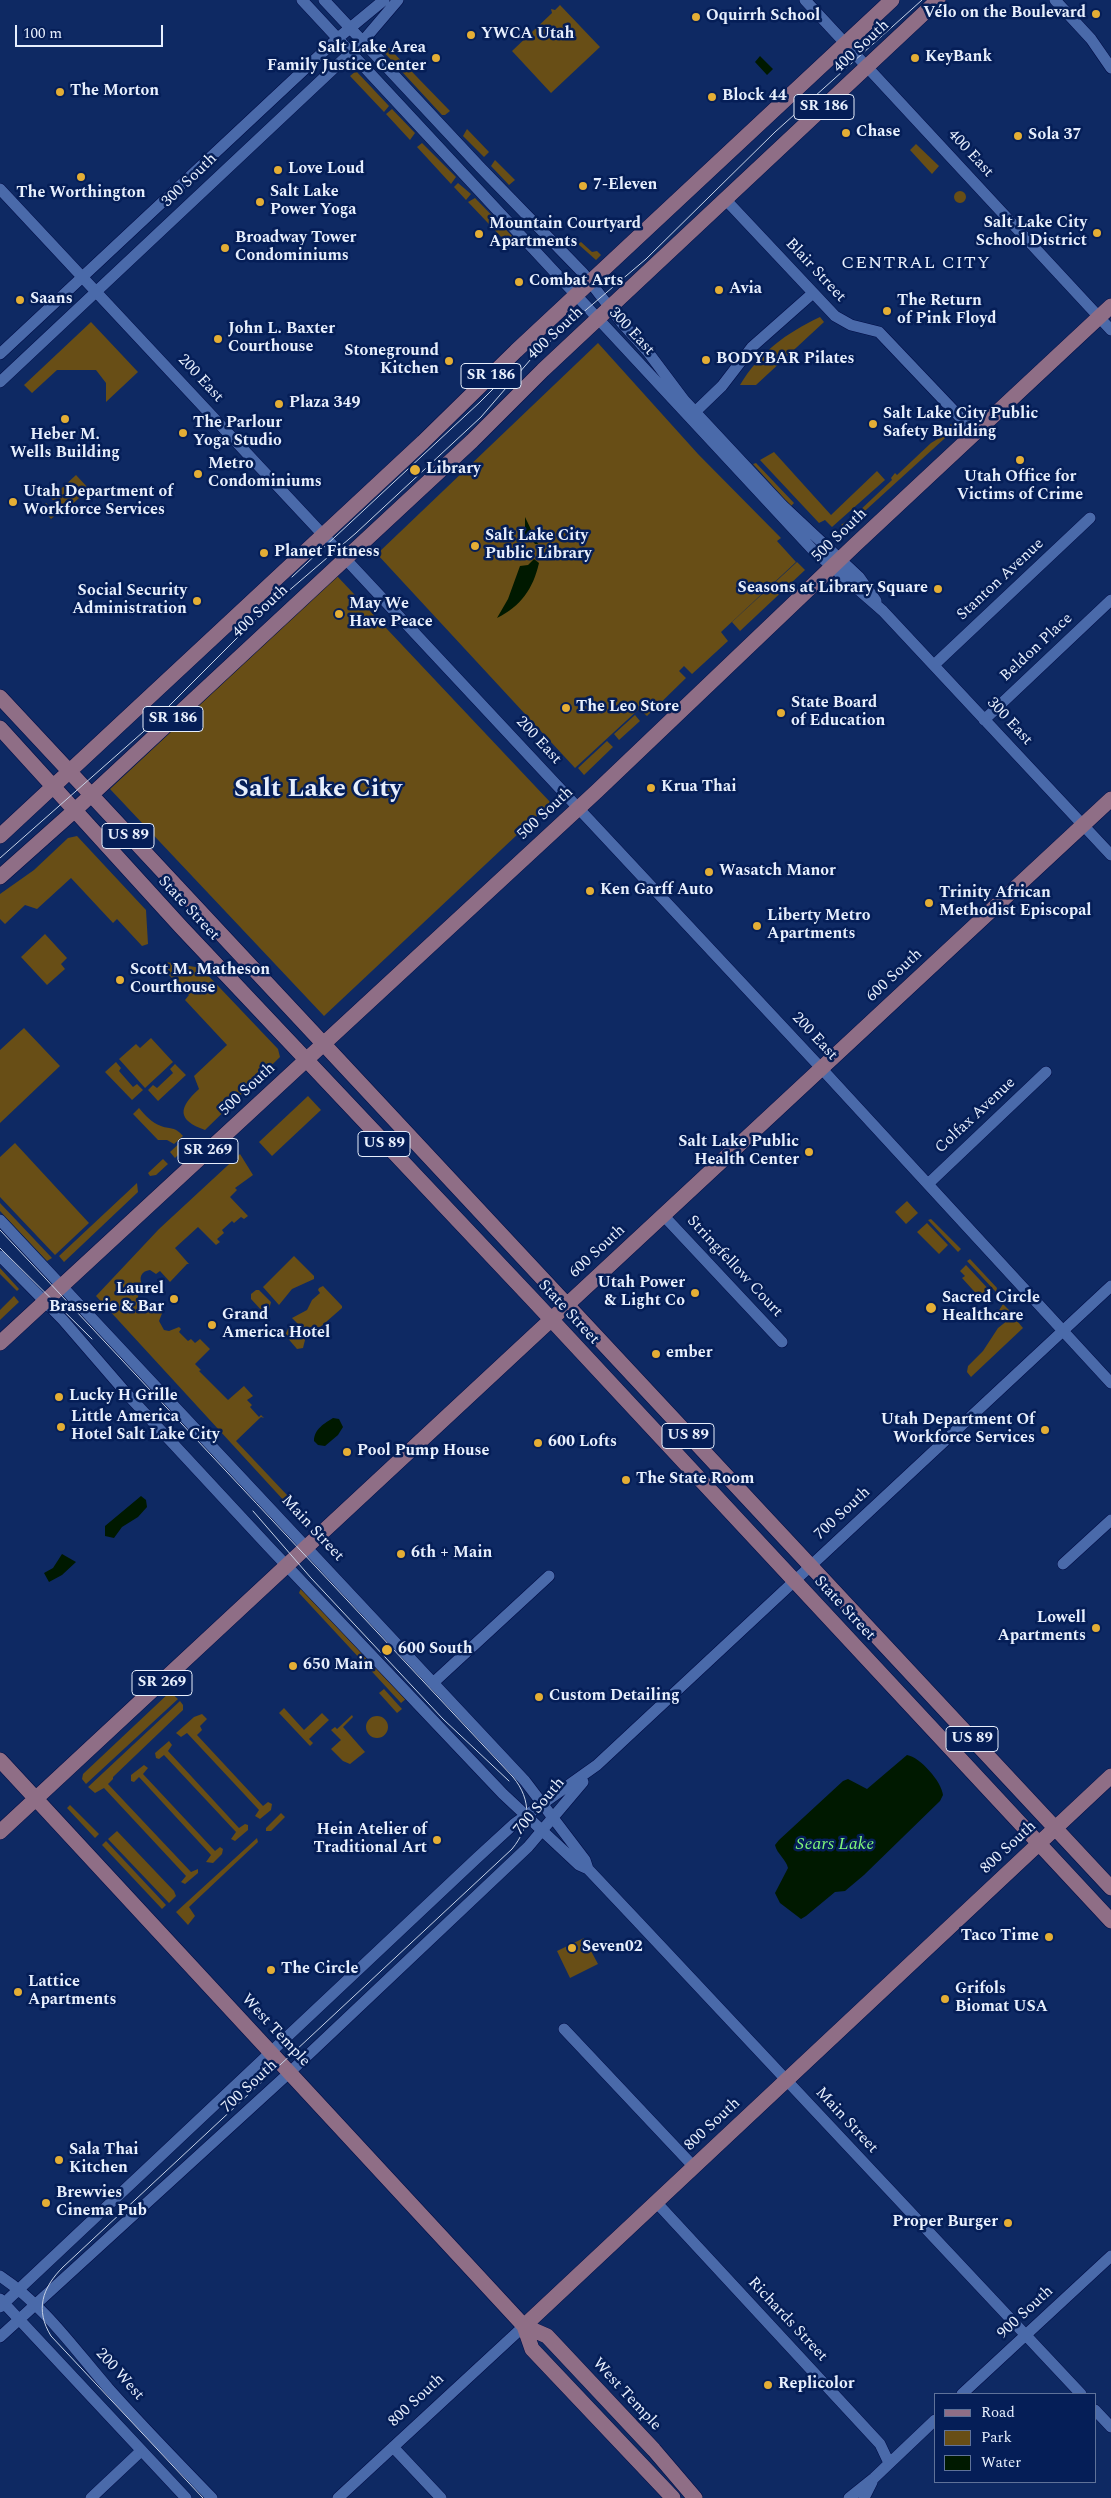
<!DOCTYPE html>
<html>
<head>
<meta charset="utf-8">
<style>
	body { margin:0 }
	#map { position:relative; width:1111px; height:2498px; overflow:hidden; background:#0e2963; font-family:Spectral,serif }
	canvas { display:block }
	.legend { position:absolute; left:934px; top:2393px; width:162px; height:90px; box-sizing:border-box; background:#051e57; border:1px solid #5f7299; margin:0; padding:6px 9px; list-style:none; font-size:15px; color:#e7effd }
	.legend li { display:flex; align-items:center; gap:10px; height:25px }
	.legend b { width:25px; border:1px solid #5f7299 }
	.scale { position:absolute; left:15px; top:25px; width:148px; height:22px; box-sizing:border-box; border:2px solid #e7effd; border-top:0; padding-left:6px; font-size:15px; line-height:18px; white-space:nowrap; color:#e7effd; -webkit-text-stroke:4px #051e57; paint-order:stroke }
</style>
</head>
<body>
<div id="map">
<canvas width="1111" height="2498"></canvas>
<ul class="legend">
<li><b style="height:6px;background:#8f6e86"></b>Road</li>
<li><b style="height:14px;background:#684e16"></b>Park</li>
<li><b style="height:14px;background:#001900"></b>Water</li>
</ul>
<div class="scale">100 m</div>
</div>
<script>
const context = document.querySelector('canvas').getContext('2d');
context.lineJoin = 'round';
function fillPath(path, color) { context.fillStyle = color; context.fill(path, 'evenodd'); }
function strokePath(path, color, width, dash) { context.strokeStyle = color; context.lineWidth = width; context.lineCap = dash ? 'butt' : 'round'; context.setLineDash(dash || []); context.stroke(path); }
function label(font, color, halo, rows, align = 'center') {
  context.font = font + ' Spectral,serif'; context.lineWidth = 5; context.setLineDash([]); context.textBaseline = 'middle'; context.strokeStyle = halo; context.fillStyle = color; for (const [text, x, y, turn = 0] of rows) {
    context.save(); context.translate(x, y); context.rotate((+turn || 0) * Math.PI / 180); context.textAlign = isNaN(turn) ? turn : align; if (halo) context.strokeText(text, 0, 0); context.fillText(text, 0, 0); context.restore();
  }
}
fillPath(new Path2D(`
	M560 5 600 47 551 93 512 51 552 13 551 9 555 10Z
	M385 44 450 111 445 115H442L381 49Z
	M356 71 389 106 384 112 350 76Z
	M392 109 415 133 410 140 386 114Z
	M467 129 489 152 484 157 463 136Z
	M422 143 456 177 451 184 417 147Z
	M916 144 939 166 932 174 910 150Z
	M495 160 515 180 509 185 491 166Z
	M458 183 471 194 466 200 454 187Z
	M954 197a6 6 0 1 1 12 0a6 6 0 1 1-12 0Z
	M475 198 512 236 506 242 468 202Z
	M581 242 592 252 597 251 601 255 596 260 578 244Z
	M820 317 824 322 756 385H740C759 353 786 333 820 317Z
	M91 322 138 372 106 402V383L96 370H57L32 393 24 385Z
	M598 343 698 454 781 538 777 541 796 562 721 632 728 641 692 674 684 666 679 671 686 678 647 716 639 709 575 768 377 554Z
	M951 424 955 429 845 529 841 525 856 514 892 480 891 478 895 473 897 475 931 443 941 437Z
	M774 452 831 515 877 471 885 480 832 527 825 520 819 523 760 460Z
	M756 463 794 503 791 506 753 464Z
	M76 475 89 489 68 508 63 505 60 508 51 498Z
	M46 503 57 514 51 519 41 508Z
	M797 562 805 570 740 631 732 622Z
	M337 576 551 803 324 1016 110 789Z
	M635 715 640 721 619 740 614 734Z
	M607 741 613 747 584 775 578 768Z
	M77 836 146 910 148 944 142 946 117 919 113 923 71 878 37 909 25 905 5 924 0 919V894L34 870 68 838Z
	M45 934 67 958 61 964 65 969 47 985 21 957Z
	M166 962 201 968 278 1049 280 1057 205 1130C177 1120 178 1108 199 1089L194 1076 227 1045 185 1000 189 995 163 969Z
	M24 1028 60 1066 0 1123V1050Z
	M151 1038 173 1062 145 1088 119 1059 136 1044 140 1048Z
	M116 1062 121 1068 119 1071 133 1087 137 1084 143 1090 132 1100 105 1072Z
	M175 1064 186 1075 158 1101 148 1090 153 1085 157 1088 173 1073 170 1069Z
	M308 1096 321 1110 272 1156 259 1142Z
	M139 1108C146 1116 151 1122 161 1126 172 1130 174 1126 183 1136L174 1144 167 1140H158L133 1114Z
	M185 1138 187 1146 175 1158 170 1152Z
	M15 1143 89 1223 55 1255 0 1197V1157Z
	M240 1154 253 1175 235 1188 237 1190 230 1197 248 1216 244 1219 241 1217 234 1223 232 1221 222 1230 224 1233 217 1239 220 1242 216 1245 198 1227 175 1248 189 1264H187L170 1282 160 1271 156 1274 150 1270C141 1271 138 1278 143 1286 139 1291 133 1305 144 1307 148 1308 154 1304 156 1304L163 1311 159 1321 164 1330 169 1331 179 1327 181 1329 179 1332 188 1341 191 1339 195 1343 200 1339 210 1349 195 1364 201 1370 199 1371 228 1400 244 1386 253 1396 247 1400 252 1405 250 1407 259 1417 261 1415 264 1418 261 1417 236 1441 303 1512 298 1516 96 1296 159 1229Z
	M163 1159 168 1164 156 1175 150 1176 148 1173Z
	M137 1183 138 1192 64 1262 59 1256Z
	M907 1201 918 1213 906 1224 895 1212Z
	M0 1203 52 1258 47 1261 0 1211Z
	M931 1219 961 1249 958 1252 928 1220Z
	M927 1223 948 1245 939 1254 917 1232Z
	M294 1256 314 1276V1279L292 1289 279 1305 263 1287Z
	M970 1259 997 1288 996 1292 967 1261Z
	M966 1265 993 1294 982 1300 962 1278 965 1276 960 1271Z
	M0 1268 19 1289 17 1291 0 1274Z
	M323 1286 342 1306V1308L310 1336 292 1318 307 1310 312 1300 320 1293 318 1290 319 1288Z
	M256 1290H259L271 1302 269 1310 263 1312 251 1299V1294Z
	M14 1296 19 1302 0 1320V1310Z
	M1003 1304 1010 1311 999 1319 996 1315Z
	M1013 1316 1023 1328 971 1377 967 1372 968 1366 983 1351 998 1328Z
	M289 1327H293L305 1340 303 1348 297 1349 285 1335Z
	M301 1588 407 1698 401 1703 299 1593Z
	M384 1689 402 1709 397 1713 379 1693Z
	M170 1692 178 1699 86 1784 82 1779 83 1774Z
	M180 1701 183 1705V1710L113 1777V1779L108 1784 191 1872 198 1869V1873L185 1884 181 1882 186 1876 104 1788 95 1793 88 1787Z
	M284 1708 304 1730 322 1713 329 1720 309 1739 313 1743 310 1746 279 1713Z
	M202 1714 207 1719 200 1726 202 1730 197 1735 263 1806 268 1802 272 1804 271 1810 260 1819 255 1816 259 1810 187 1733 181 1737 176 1733 194 1717Z
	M352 1715 353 1717 343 1727 365 1752 350 1764 343 1761 331 1749 341 1740 331 1730 335 1727 337 1729Z
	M366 1727a11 11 0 1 1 22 0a11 11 0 1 1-22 0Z
	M169 1741 172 1745 168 1751 239 1828 245 1824 248 1825V1830L235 1841 231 1839 236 1832 164 1755 159 1759 156 1758 155 1753Z
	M144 1765 148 1768 143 1774 215 1851 220 1847 223 1849 222 1854 213 1863 206 1862 211 1855 139 1777 134 1782 131 1781V1775Z
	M70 1805 99 1834 95 1838 67 1808Z
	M281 1813 285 1817 271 1831H266V1828Z
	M117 1831 174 1891 176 1896 169 1903 108 1839Z
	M257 1838 258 1842 189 1907 195 1916 188 1925 176 1912Z
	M106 1841 166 1905 162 1909 102 1845Z
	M584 1938 598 1964 570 1978 557 1951Z`), '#684e16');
fillPath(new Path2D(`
	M760 56 773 69 767 75 755 62Z
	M525 517 538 544H535L531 539 525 536Z
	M534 559 539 563C533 589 521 606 497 618L508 599 520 566 528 565Z
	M333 1418 339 1419 343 1427 338 1435 325 1446 318 1445 314 1441C314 1429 325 1423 333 1418Z
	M141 1496 146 1500 147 1507 138 1517 122 1527 114 1538 105 1536V1526Z
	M62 1554 76 1562 62 1575 49 1582 44 1573 53 1568Z
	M907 1755C920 1757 942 1782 943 1795L940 1801 864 1875 845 1891 835 1892 806 1916 801 1919 780 1903 775 1893 788 1868C786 1859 777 1854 775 1845L779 1840 843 1781 848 1779 867 1789Z`), '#001900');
const minor = new Path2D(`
	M302 0 812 549 883 611 1111 855
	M324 0 480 167 583 273 621 322 648 352 684 400 782 505 859 577 876 601
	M805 0 1111 330
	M1055 0 1091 39 1111 68
	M0 189 821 1068 1111 1383
	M725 199 835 316 851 325 879 332 975 433
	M0 354 338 38 384 0
	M0 382 363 41 398 0
	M695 412 722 386 752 347 813 293
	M934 665 1090 518
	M984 720 1111 600
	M928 1184 1046 1072
	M663 1215 782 1342
	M0 1220 525 1781 585 1860 588 1869
	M0 1256 63 1320 127 1394 268 1546 503 1794 579 1865 588 1869 639 1923 1081 2394
	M1063 1564 1111 1520
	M433 1683 549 1576
	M564 2029 694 2167
	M656 2202 880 2444 889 2463
	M0 2276C44 2305 75 2350 109 2389 142 2426 177 2462 212 2498
	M0 2299 186 2498
	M0 2307 477 1858 514 1824 597 1765 1111 1286
	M0 2337 289 2073 528 1847 583 1782
	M962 2394 1111 2256
	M1095 2410 1111 2427
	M393 2447 441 2498
	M91 2498 141 2451
	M338 2498 524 2326
	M849 2498 874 2478 935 2420
	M864 2498 872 2482`);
const major = new Path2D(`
	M0 697 1111 1888
	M0 728 181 927 535 1302 1111 1921
	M0 836 423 442 516 351 892 0
	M0 877 74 811 472 441 543 370 938 0
	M0 1343 597 791 856 544 1111 306
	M0 1760 524 2326 532 2349 673 2498
	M0 1832 1111 799
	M524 2326 1111 1776
	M524 2326 547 2336 654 2450 695 2498`);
strokePath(minor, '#000d46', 12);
strokePath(major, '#000d46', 16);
strokePath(minor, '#4a6aaa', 11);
strokePath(major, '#8f6e86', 15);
strokePath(new Path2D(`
	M292 577 480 402 507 375
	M0 858 143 732 257 618 356 533 481 417 531 359 567 326 646 259 775 132 922 0
	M0 1230 513 1777C532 1800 531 1826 512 1849L63 2267C42 2288 35 2310 51 2336L203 2498
	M0 1248 92 1339
	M253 1511 311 1578 443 1719 509 1781`), '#c8d3e7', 1);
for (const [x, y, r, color] of [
	[1096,14,5,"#e4ae35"],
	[696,17,5,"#e4ae35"],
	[471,35,5,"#e4ae35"],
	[436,58,5,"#e4ae35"],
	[915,58,5,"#e4ae35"],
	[60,92,5,"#e4ae35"],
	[712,97,5,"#e4ae35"],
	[846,133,5,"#e4ae35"],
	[1018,136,5,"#e4ae35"],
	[278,170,5,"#e4ae35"],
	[81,177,5,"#e4ae35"],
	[583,186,5,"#e4ae35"],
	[260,202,5,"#e4ae35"],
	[1097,233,5,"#e4ae35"],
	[479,234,5,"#e4ae35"],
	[225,248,5,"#e4ae35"],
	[519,282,5,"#e4ae35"],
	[719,290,5,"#e4ae35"],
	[20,300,5,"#e4ae35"],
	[887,311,5,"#e4ae35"],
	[218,339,5,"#e4ae35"],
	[706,360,5,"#e4ae35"],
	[449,361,5,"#e4ae35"],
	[279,404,5,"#e4ae35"],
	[65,419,5,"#e4ae35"],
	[873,424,5,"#e4ae35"],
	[183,433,5,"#e4ae35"],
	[1020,460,5,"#e4ae35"],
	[415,470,6,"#e4ae35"],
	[198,474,5,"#e4ae35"],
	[13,502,5,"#e4ae35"],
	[475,546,5,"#e4ae35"],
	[264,553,5,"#e4ae35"],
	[938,589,5,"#e4ae35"],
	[197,601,5,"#e4ae35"],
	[339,614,5,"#e4ae35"],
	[566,708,5,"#e4ae35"],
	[781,713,5,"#e4ae35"],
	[651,788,5,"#e4ae35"],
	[709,872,5,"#e4ae35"],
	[590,891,5,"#e4ae35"],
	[929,903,5,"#e4ae35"],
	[757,926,5,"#e4ae35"],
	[120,980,5,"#e4ae35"],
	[809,1152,5,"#e4ae35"],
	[695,1293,5,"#e4ae35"],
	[174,1299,5,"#e4ae35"],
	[931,1308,6,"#e4ae35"],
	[212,1325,5,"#e4ae35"],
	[656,1354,5,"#e4ae35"],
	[59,1397,5,"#e4ae35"],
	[61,1427,5,"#e4ae35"],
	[1045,1430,5,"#e4ae35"],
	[538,1443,5,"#e4ae35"],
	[347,1452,5,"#e4ae35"],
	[626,1480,5,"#e4ae35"],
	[401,1554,5,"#e4ae35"],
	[1096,1628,5,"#e4ae35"],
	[387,1650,6,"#e4ae35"],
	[293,1666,5,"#e4ae35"],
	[539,1697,5,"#e4ae35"],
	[437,1840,5,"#e4ae35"],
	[1049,1937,5,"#e4ae35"],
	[572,1948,5,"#e4ae35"],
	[271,1970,5,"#e4ae35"],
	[18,1992,5,"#e4ae35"],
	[945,1999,5,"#e4ae35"],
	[59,2160,5,"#e4ae35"],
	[46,2203,5,"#e4ae35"],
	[1008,2223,5,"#e4ae35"],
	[768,2385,5,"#e4ae35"]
]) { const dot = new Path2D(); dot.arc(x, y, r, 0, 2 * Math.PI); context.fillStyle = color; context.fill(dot); strokePath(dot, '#051e57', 2); }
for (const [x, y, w] of [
	[824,107,60],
	[491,376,60],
	[173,719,60],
	[128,836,52],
	[384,1144,52],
	[208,1151,60],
	[688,1436,52],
	[162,1683,60],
	[972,1739,52]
]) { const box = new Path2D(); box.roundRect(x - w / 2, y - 12.5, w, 25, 4); context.fillStyle = '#051e57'; context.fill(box); strokePath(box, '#e7effd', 1); }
label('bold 15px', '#e7effd', null, [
	["SR 186",824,107],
	["SR 186",491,376],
	["SR 186",173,719],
	["US 89",128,836],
	["US 89",384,1144],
	["SR 269",208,1151],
	["US 89",688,1436],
	["SR 269",162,1683],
	["US 89",972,1739]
]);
label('bold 16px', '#e7effd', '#051e57', [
	["Vélo on the Boulevard",1086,14,"right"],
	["Oquirrh School",706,17],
	["YWCA Utah",481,35],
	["Salt Lake Area",426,49,"right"],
	["Family Justice Center",426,67,"right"],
	["KeyBank",925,58],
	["The Morton",70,92],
	["Block 44",722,97],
	["Chase",856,133],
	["Sola 37",1028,136],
	["Love Loud",288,170],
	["7-Eleven",593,186],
	["Salt Lake",270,193],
	["Power Yoga",270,211],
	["The Worthington",81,194,"center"],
	["Salt Lake City",1087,224,"right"],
	["School District",1087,242,"right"],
	["Mountain Courtyard",489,225],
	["Apartments",489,243],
	["Broadway Tower",235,239],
	["Condominiums",235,257],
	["Combat Arts",529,282],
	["Avia",729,290],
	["Saans",30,300],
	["The Return",897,302],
	["of Pink Floyd",897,320],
	["John L. Baxter",228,330],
	["Courthouse",228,348],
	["Stoneground",439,352,"right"],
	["Kitchen",439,370,"right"],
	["BODYBAR Pilates",716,360],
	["Plaza 349",289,404],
	["Salt Lake City Public",883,415],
	["Safety Building",883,433],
	["The Parlour",193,424],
	["Yoga Studio",193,442],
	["Heber M.",65,436,"center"],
	["Wells Building",65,454,"center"],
	["Metro",208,465],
	["Condominiums",208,483],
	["Library",426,470],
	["Utah Office for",1020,478,"center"],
	["Victims of Crime",1020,496,"center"],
	["Utah Department of",23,493],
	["Workforce Services",23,511],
	["Salt Lake City",485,537],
	["Public Library",485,555],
	["Planet Fitness",274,553],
	["Seasons at Library Square",928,589,"right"],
	["Social Security",187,592,"right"],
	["Administration",187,610,"right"],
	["May We",349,605],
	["Have Peace",349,623],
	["State Board",791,704],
	["of Education",791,722],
	["The Leo Store",576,708],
	["Krua Thai",661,788],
	["Wasatch Manor",719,872],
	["Ken Garff Auto",600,891],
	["Trinity African",939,894],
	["Methodist Episcopal",939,912],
	["Liberty Metro",767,917],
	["Apartments",767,935],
	["Scott M. Matheson",130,971],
	["Courthouse",130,989],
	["Salt Lake Public",799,1143,"right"],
	["Health Center",799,1161,"right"],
	["Utah Power",685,1284,"right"],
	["& Light Co",685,1302,"right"],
	["Laurel",164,1290,"right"],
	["Brasserie & Bar",164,1308,"right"],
	["Sacred Circle",942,1299],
	["Healthcare",942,1317],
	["Grand",222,1316],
	["America Hotel",222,1334],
	["ember",666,1354],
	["Lucky H Grille",69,1397],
	["Little America",71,1418],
	["Hotel Salt Lake City",71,1436],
	["Utah Department Of",1035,1421,"right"],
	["Workforce Services",1035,1439,"right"],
	["600 Lofts",548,1443],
	["Pool Pump House",357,1452],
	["The State Room",636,1480],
	["6th + Main",411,1554],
	["Lowell",1086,1619,"right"],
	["Apartments",1086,1637,"right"],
	["600 South",398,1650],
	["650 Main",303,1666],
	["Custom Detailing",549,1697],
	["Hein Atelier of",427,1831,"right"],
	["Traditional Art",427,1849,"right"],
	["Taco Time",1039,1937,"right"],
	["Seven02",582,1948],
	["The Circle",281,1970],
	["Lattice",28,1983],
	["Apartments",28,2001],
	["Grifols",955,1990],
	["Biomat USA",955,2008],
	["Sala Thai",69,2151],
	["Kitchen",69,2169],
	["Brewvies",56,2194],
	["Cinema Pub",56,2212],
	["Proper Burger",998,2223,"right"],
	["Replicolor",778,2385]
], 'left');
label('16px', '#e7effd', '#051e57', [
	["400 South",862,47,-43],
	["400 East",970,154,47],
	["300 South",190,181,-44],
	["Blair Street",815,271,47],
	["300 East",631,332,47],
	["400 South",556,334,-43],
	["200 East",200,379,47],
	["500 South",840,536,-44],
	["Stanton Avenue",1001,580,-43],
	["400 South",261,612,-43],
	["Beldon Place",1037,648,-43],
	["300 East",1009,722,47],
	["200 East",538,741,47],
	["500 South",546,814,-43],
	["State Street",188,909,47],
	["600 South",895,976,-43],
	["200 East",814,1037,47],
	["500 South",248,1090,-43],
	["Colfax Avenue",976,1116,-43],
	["600 South",598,1252,-43],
	["Stringfellow Court",734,1267,47],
	["State Street",568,1313,47],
	["700 South",843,1514,-43],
	["Main Street",312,1529,47],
	["State Street",844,1609,47],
	["700 South",540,1807,-50],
	["800 South",1009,1848,-43],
	["West Temple",275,2031,47],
	["700 South",250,2087,-43],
	["Main Street",846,2121,47],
	["800 South",713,2125,-43],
	["900 South",1026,2313,-43],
	["Richards Street",787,2320,47],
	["200 West",119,2375,48],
	["West Temple",626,2395,47],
	["800 South",417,2401,-43]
]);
context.letterSpacing = '1px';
label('18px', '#e7effd', '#051e57', [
	["CENTRAL CITY",916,264]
]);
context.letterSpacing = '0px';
label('italic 18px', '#80f77a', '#051e57', [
	["Sears Lake",835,1845]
]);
label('bold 26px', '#e7effd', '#051e57', [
	["Salt Lake City",318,791]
]);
</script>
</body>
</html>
